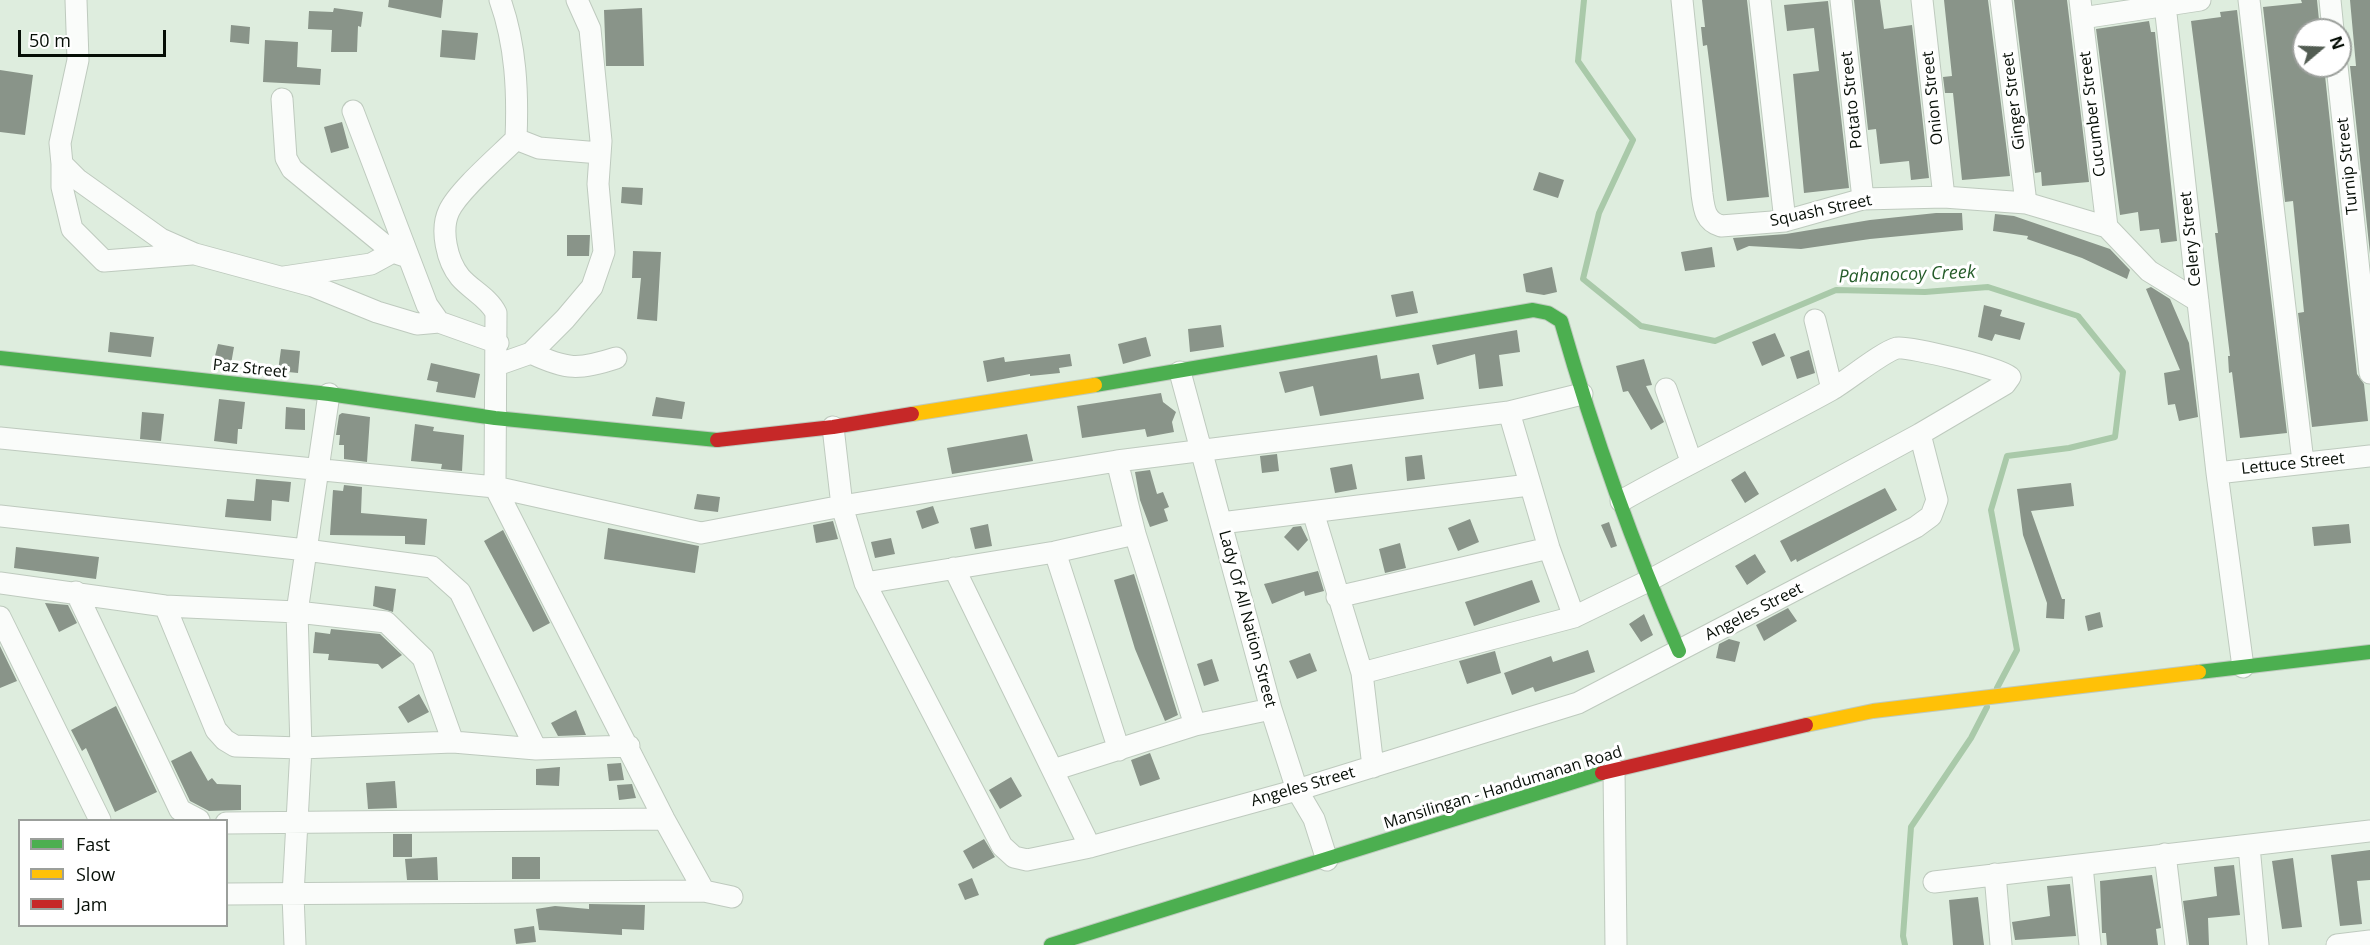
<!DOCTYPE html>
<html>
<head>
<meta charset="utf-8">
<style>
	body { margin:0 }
	#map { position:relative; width:2370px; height:945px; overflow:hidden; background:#deedde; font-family:"Open Sans",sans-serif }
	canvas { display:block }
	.legend { position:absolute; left:18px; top:819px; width:210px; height:108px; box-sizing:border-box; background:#fff; border:2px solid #9b9f9b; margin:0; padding:8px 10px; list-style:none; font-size:18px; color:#060e06 }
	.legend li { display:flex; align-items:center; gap:12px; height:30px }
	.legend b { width:30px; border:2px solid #9b9f9b }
	.north { position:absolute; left:2292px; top:18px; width:60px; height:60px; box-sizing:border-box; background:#fff; border:2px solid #9b9f9b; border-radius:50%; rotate:71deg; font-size:16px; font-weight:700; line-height:24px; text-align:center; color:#060e06 }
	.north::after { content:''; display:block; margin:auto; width:21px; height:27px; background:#525c52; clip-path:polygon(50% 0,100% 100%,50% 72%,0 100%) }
	.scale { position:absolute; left:18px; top:30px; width:148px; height:27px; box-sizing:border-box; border:3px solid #060e06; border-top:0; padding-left:8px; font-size:18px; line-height:21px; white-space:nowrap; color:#060e06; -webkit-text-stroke:4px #fff; paint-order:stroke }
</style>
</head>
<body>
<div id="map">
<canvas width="2370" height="945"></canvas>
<ul class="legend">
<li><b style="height:8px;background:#4caf50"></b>Fast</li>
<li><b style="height:8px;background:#ffc107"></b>Slow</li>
<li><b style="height:8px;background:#c62828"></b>Jam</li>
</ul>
<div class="north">N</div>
<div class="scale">50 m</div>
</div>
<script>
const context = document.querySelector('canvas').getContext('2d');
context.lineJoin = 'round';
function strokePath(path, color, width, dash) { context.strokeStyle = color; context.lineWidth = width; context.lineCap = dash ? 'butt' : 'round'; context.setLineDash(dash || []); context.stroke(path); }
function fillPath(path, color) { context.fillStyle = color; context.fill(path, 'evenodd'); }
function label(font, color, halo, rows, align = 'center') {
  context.font = font + ' "Open Sans",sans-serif'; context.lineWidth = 6; context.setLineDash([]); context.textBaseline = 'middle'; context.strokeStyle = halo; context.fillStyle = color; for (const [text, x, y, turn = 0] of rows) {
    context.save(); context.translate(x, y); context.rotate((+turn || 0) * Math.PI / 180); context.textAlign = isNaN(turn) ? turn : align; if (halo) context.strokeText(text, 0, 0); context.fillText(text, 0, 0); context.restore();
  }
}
strokePath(new Path2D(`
	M1584 0 1578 61 1633 140 1599 213 1583 279 1641 326 1715 341 1836 290 1925 292 1988 287 2078 316 2123 372 2115 437 2069 448 2007 456 1991 510 2017 650 1997 688
	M1905 945 1903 936 1911 827 1971 738 1987 707`), '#a9c9a9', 6);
fillPath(new Path2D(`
	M389 0H443L441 18 388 7Z
	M1702 0H1747L1769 197 1727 201 1707 45 1703 46 1701 27H1705Z
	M1854 0H1880L1884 29 1912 25 1929 178 1911 180 1909 161 1880 164 1876 129 1868 130Z
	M1944 0H1988L2010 176 1962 180 1953 93H1945L1943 77 1952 76Z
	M2014 0H2067L2089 182 2042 186 2041 172 2035 173Z
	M2301 0H2317L2320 30H2304V66H2324L2357 374 2364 384 2368 421 2312 427 2298 313 2304 312 2293 201 2285 202 2263 7 2302 3Z
	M2350 0H2370V254L2350 66H2356Z
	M1828 1 1849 188 1804 193 1793 74 1819 71 1814 28 1787 31 1784 5Z
	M334 8 363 12 361 27 358 26 357 52H331L332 30 308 29 309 11 333 12Z
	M642 8 644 66H606L604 10Z
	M2237 10 2287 433 2240 438 2232 372 2229 373 2228 356H2230L2215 233H2218L2191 21 2221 17 2220 12Z
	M2149 21 2151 32H2155L2177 241 2161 243 2159 229 2140 231 2138 212 2120 215 2096 29Z
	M231 25 250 27 249 44 230 42Z
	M442 30 478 33 475 60 440 57Z
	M265 40 298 42 297 67 321 69 320 85 263 82Z
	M0 70 33 75 25 135 0 132Z
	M342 122 349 148 331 153 324 127Z
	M1539 172 1564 180 1558 198 1533 190Z
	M622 187 643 188 642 205 621 203Z
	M1936 213H1962L1963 230 1870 239 1801 249 1749 246 1737 251 1733 238 1786 234 1870 220Z
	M1995 214 2014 216 2110 249 2130 270 2127 279 2082 258 2027 239 2028 236 1993 231Z
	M567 235H590L589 256H567Z
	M1712 247 1715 267 1685 271 1681 252Z
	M633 251 661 252 657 321 637 319 641 278H632Z
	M1552 267 1557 292 1544 295 1526 292 1523 274Z
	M2151 287 2170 299 2189 343 2198 417 2179 421 2175 404 2168 405 2164 373 2180 370 2146 289Z
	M1413 291 1418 313 1396 317 1391 295Z
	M1984 305 2002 310 2000 316 2025 323 2020 340 1995 334 1992 341 1978 337Z
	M1221 325 1224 347 1190 352 1188 329Z
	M1517 330 1520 352 1499 355 1503 386 1479 389 1475 354 1437 365 1432 345Z
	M110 332 154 337 151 357 108 352Z
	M1775 333 1785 356 1762 366 1752 342Z
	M1146 337 1151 356 1123 364 1118 344Z
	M218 344 234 347 231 364 214 360Z
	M281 349 300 351 298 373 278 371Z
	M1809 350 1815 373 1797 379 1790 357Z
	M1070 354 1072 366 1059 368 1060 373 1030 376V374L987 382 983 361 1004 357 1005 362Z
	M1377 355 1381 379 1419 373 1424 399 1320 416 1313 386 1285 393 1279 372Z
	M1644 359 1652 385 1646 386 1664 422 1651 430 1628 391 1623 392 1616 366Z
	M431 363 480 374 475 398 436 392 438 382 427 380Z
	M1161 393 1163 402 1176 412 1172 422 1174 432 1147 437 1145 429 1082 438 1077 406Z
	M656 397 685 402 682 419 652 416Z
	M219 399 245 402 242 429H238L237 444 214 441Z
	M286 407 305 409V430L285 429Z
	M142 412 164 414 161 441 140 439Z
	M342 413 370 417 367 462 344 459V445H339L340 435H336L339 415Z
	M415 424 434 427 433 431 464 435 462 471 441 469 442 464 411 461Z
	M1027 434 1033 461 952 474 947 448Z
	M1277 454 1279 471 1262 473 1260 456Z
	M1422 455 1425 479 1407 481 1405 457Z
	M1352 464 1357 489 1335 493 1330 468Z
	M1150 470 1157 494 1163 492 1169 507 1164 509 1168 521 1150 527 1140 500 1135 472Z
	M1745 471 1759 494 1745 503 1731 480Z
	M256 479 291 482 289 502 272 500 271 521 225 517 227 499 254 501Z
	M2071 483 2074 506 2031 511 2062 599H2065L2064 619 2046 618 2047 603 2023 535 2017 489Z
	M344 485 362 487 361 513 427 519 425 545 405 544V536L330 535 333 490 343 491Z
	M1885 488 1897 510 1797 562 1796 559 1791 562 1780 541Z
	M697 494 720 497 718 512 694 509Z
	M933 506 939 523 922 529 916 511Z
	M1470 519 1479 542 1458 551 1448 528Z
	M833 521 838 539 816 543 813 525Z
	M1609 522 1617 546 1611 548 1601 525Z
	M988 524 992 546 975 549 970 528Z
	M2349 524 2351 543 2314 546 2312 527Z
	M1301 526 1308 540 1298 551 1284 537 1293 527Z
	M608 528 699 546 695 573 604 559Z
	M503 530 550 623 533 632 484 541Z
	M891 538 895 554 875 558 871 542Z
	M1400 543 1406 568 1385 573 1379 549Z
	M16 547 99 557 96 579 14 568Z
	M1755 554 1766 572 1747 585 1735 566Z
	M1318 571 1324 591 1305 596 1304 591 1272 604 1264 584Z
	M1134 574 1178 715 1165 721 1135 649 1114 580Z
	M1532 580 1540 602 1474 626 1465 602Z
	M375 586 396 589 393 612 373 606Z
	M45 603 68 605 77 623 59 632Z
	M1788 608 1797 621 1764 641 1756 625Z
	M2100 612 2103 627 2088 631 2085 616Z
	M1644 614 1653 635 1641 642 1629 624Z
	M331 629 380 634 402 655 382 669 378 664 328 660 329 654 313 653 315 632 330 634Z
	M1729 639 1740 642 1735 662 1716 658 1719 644Z
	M0 646 17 681 0 688Z
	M1588 650 1595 672 1535 692 1533 687 1512 695 1504 673 1551 656 1553 662Z
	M1495 651 1501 673 1467 684 1459 661Z
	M1310 653 1317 671 1297 679 1289 661Z
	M1212 659 1219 681 1204 686 1197 664Z
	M419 694 429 712 408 723 398 707Z
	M116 706 157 792 115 812 86 748 82 751 71 730Z
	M576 710 586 735 558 736 551 723Z
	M191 751 208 781 212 778 217 784 241 785V810L209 811 190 801 171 761Z
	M1150 753 1160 779 1140 786 1131 760Z
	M621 763 624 780 609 781 607 764Z
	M560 767 559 786 536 785V769Z
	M1011 777 1022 796 1000 809 989 790Z
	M395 781 397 808 368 809 366 783Z
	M632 784 636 798 619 800 617 785Z
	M393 834H412V857H393Z
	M984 839 995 857 973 869 963 851Z
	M2370 850V880L2357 881 2362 924 2340 926 2331 855Z
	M437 857 438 880H407L405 859Z
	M512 857H540V879H512Z
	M2293 858 2302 927 2282 929 2272 861Z
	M2234 865 2240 915 2208 918 2209 945H2189L2183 901 2217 896 2214 867Z
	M2152 875 2161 928 2156 929 2158 945H2107L2106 933H2102L2100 881Z
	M972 878 979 895 965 900 958 884Z
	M2070 884 2076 936 2015 940 2012 922 2050 916 2047 886Z
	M1978 897 1984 945H1953L1949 900Z
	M589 904 645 905 644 930 622 929V935L539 930 536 909 555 906 589 909Z
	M534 926 536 942 516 944 514 929Z`), '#899489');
const street = new Path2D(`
	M76 0 78 60 60 143 62 164 77 179 161 239 195 254 313 286 377 312 417 324 439 322
	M500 0C516 45 518 92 516 139 499 156 458 191 449 211 440 230 447 261 460 277 471 290 489 298 496 313L495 487 664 819 704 891
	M1682 0 1702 194C1704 209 1705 221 1721 226L1785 221 1863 199 1944 197 2026 203 2107 227 2149 271 2198 301
	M1760 0 1785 221
	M1841 0 1863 199
	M1922 0 1944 197
	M2001 0 2026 203
	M2080 0 2107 227
	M2249 0 2303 462
	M2330 0 2333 30
	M2165 5 2217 473 2243 667
	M2082 18 2200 0
	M2337 66 2370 373
	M282 99 286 158 292 169 393 252 408 257
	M353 111 427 305 439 322 498 343
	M516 139 539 148 600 153
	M62 164V187L72 229 104 261 192 254
	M284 277 371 264 393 252
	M1815 320 1832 389
	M531 353C567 370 579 370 616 358
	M497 365 531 353 565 319 592 287 604 252 598 184 601 141 590 29 577 0
	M1180 372 1271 709 1297 790 1314 819 1327 860
	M1666 389 1691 461
	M1509 412 1549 548 1574 617
	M833 427 842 506 865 583 1002 846 1014 857 1027 860 1090 847 1297 790 1578 703 1916 527 1931 516 1937 500 1920 434
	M0 438 495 487 701 533 842 506 1117 461 1509 412 1582 394
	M1117 461 1135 534 1195 725
	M2217 473 2370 456
	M1313 512 1362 673 1373 767
	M0 516 306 550 432 567 460 592 536 749
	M1221 523 1529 485
	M1055 552 1119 750
	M954 568 1090 847
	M0 583 165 606 297 612 386 622 423 658 453 742
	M865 583 1055 552 1135 534
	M76 592 180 810 199 820
	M1337 597 1549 548
	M165 606 216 730 225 740 235 746 301 748 453 742 536 749 629 746
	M0 617 100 820
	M1362 673 1574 617 1648 581 1920 434 2005 384 2010 377C2005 369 1908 346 1897 348 1882 352 1847 381 1831 390 1762 428 1690 462 1621 501
	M1614 769 1616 945
	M1053 770 1195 725 1271 709
	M226 823 664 819
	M2249 846 2258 945
	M2165 854 2176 945
	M2082 866 2090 945
	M1995 874 2001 945
	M1934 882 2370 831
	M226 894 704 891 732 897
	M295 945 293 895 301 748 297 612 329 394
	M2337 945 2370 941`);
const fast = new Path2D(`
	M0 358 329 394 495 418 717 440
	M1095 385 1533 310 1548 313 1561 321C1593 433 1632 544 1679 651
	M2199 672 2370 652
	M1051 945 1602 773`);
const slow = new Path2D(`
	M912 414 1095 385
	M1806 725 1873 711 2199 672`);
const jam = new Path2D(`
	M717 440 833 427 912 414
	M1602 773 1806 725`);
strokePath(street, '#becabe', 23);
strokePath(fast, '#becabe', 16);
strokePath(slow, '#becabe', 16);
strokePath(jam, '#becabe', 16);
strokePath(street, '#fafcfa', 21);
strokePath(fast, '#4caf50', 14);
strokePath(slow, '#ffc107', 14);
strokePath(jam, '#c62828', 14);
label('16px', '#060e06', '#fff', [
	["Onion Street",1933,98,-96],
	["Potato Street",1852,100,-96],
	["Ginger Street",2014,101,-97],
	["Cucumber Street",2093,114,-97],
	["Turnip Street",2348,166,-96],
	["Squash Street",1821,211,-12],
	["Celery Street",2191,239,-96],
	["Paz Street",250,369,6],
	["Lettuce Street",2293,464,-6],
	["Angeles Street",1754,612,-27],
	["Lady Of All Nation Street",1247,619,75],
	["Angeles Street",1303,787,-16],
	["Mansilingan - Handumanan Road",1503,788,-17]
]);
label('italic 18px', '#255c29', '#fff', [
	["Pahanocoy Creek",1907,275,-2]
]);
</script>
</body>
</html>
